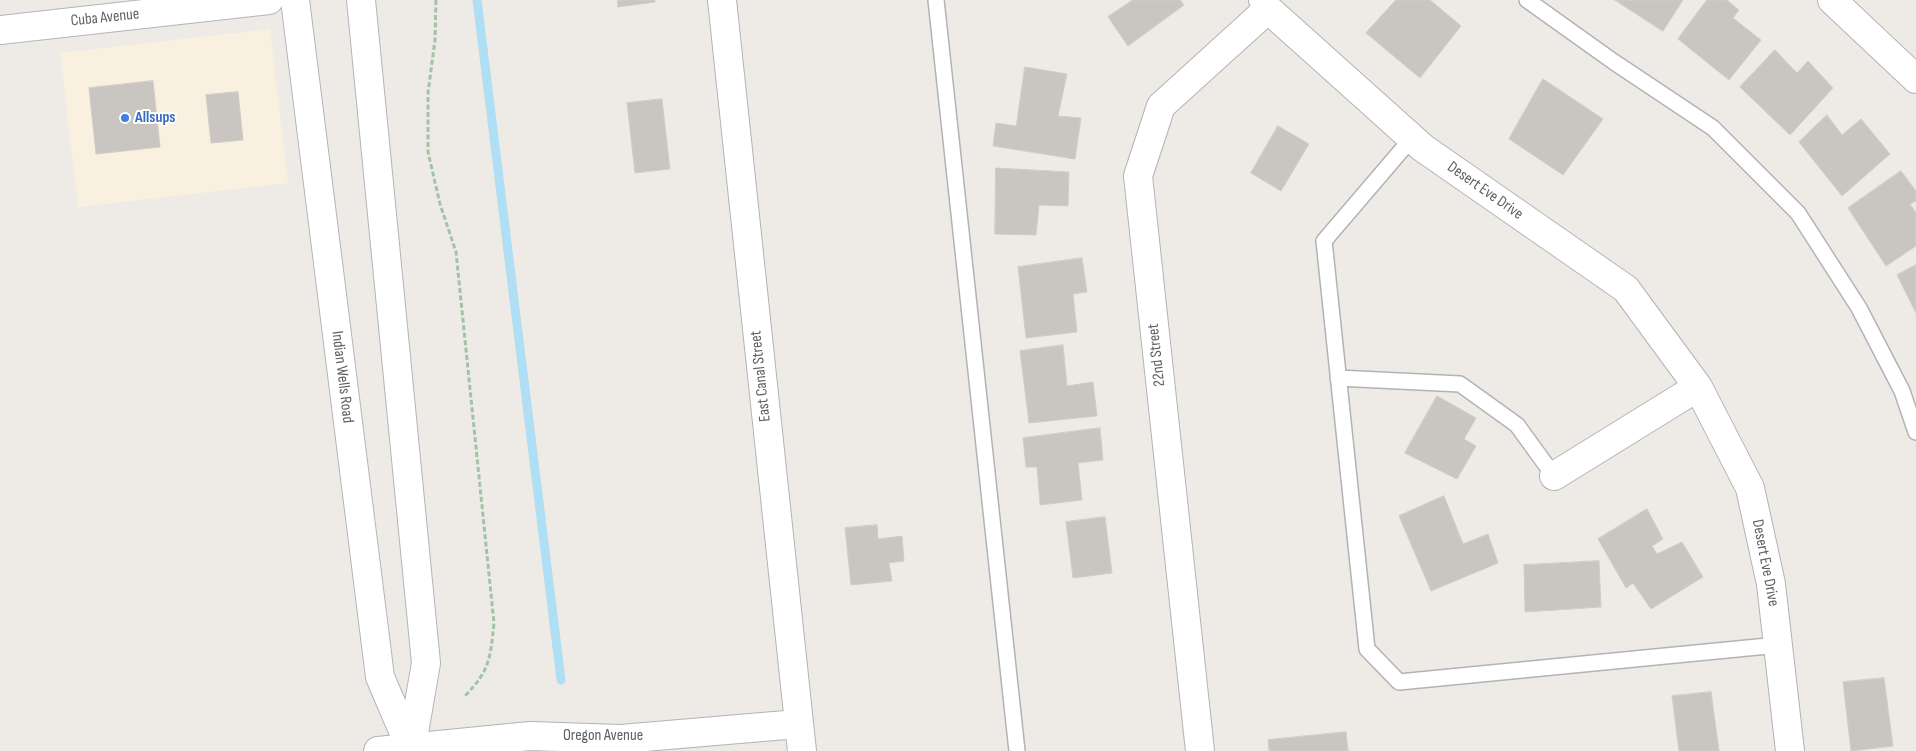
<!DOCTYPE html>
<html>
<head>
<meta charset="utf-8">
<style>
	body { margin:0 }
	canvas { display:block; background:#eeebe6 }
</style>
</head>
<body>
<canvas width="1916" height="751"></canvas>
<script>
const context = document.querySelector('canvas').getContext('2d');
context.lineJoin = 'round';
function fillPath(path, color) { context.fillStyle = color; context.fill(path, 'evenodd'); }
function strokePath(path, color, width, dash) { context.strokeStyle = color; context.lineWidth = width; context.lineCap = dash ? 'butt' : 'round'; context.setLineDash(dash || []); context.stroke(path); }
function label(font, color, halo, rows, align = 'center') {
  context.font = font + ' "Sofia Sans Condensed",sans-serif'; context.lineWidth = 4; context.setLineDash([]); context.textBaseline = 'middle'; context.strokeStyle = halo; context.fillStyle = color; for (const [text, x, y, turn = 0] of rows) {
    context.save(); context.translate(x, y); context.rotate((+turn || 0) * Math.PI / 180); context.textAlign = isNaN(turn) ? turn : align; if (halo) context.strokeText(text, 0, 0); context.fillText(text, 0, 0); context.restore();
  }
}
fillPath(new Path2D(`
	M270 29 288 183 78 207 60 53Z`), '#faf0df');
strokePath(new Path2D(`
	M477 0 561 680`), '#afdef5', 9);
const building = new Path2D(`
	M618 0H655V2L618 7Z
	M1133 0H1180L1184 5 1128 46 1108 17Z
	M1396 0H1430L1461 26 1420 78 1366 33Z
	M1615 0H1683L1663 31Z
	M1707 0H1727L1739 10 1733 18 1761 40 1729 80 1678 39Z
	M1775 50 1797 73 1808 61 1833 88 1790 135 1740 87Z
	M1025 67 1067 74 1058 116 1081 118 1075 159 993 146 996 123 1016 126Z
	M1543 79 1603 119 1563 175 1509 139Z
	M153 81 160 147 96 154 89 88Z
	M238 92 243 140 211 143 206 95Z
	M662 99 670 169 635 173 627 103Z
	M1827 115 1842 135 1861 119 1890 154 1842 196 1799 142Z
	M1278 126 1309 144 1281 191 1251 173Z
	M996 168 1069 172 1068 206 1039 205 1036 235 995 234Z
	M1901 171 1916 191V201L1910 204 1916 213V246L1886 266 1848 208Z
	M1082 258 1087 292 1073 294 1077 332 1026 338 1018 267Z
	M1916 265V313L1897 275Z
	M1063 345 1067 386 1093 382 1097 416 1029 423 1020 351Z
	M1437 396 1476 418 1464 439 1476 446 1457 479 1405 453Z
	M1100 428 1103 460 1078 463 1082 500 1040 505 1037 467H1026L1023 438Z
	M1444 496 1463 544 1488 534 1498 563 1431 591 1399 516Z
	M1647 509 1663 539 1652 546 1657 554 1682 542 1703 577 1651 609 1633 583 1626 588 1598 539Z
	M1105 517 1112 573 1073 578 1066 522Z
	M877 525 878 539 902 536 904 561 889 563 892 581 851 585 845 528Z
	M1599 561 1601 607 1525 612 1524 565Z
	M1884 678 1893 746 1851 751 1843 682Z
	M1711 692 1719 751H1679L1672 696Z
	M1346 732 1348 751H1269L1268 740Z`);
fillPath(building, '#c9c6c2');
strokePath(building, '#d2ccc5', 1);
const lane = new Path2D(`
	M936 0 1017 751
	M1527 0 1614 62 1713 128 1798 213 1859 308 1902 391 1916 432
	M1412 138 1324 241 1367 649 1399 682 1778 645
	M1338 378 1460 384 1517 425 1554 476`);
const street = new Path2D(`
	M722 0 802 751
	M1263 0 1268 9 1423 148 1626 289 1698 387 1750 488 1771 584 1790 751
	M1832 0 1916 79
	M1554 476 1698 387
	M378 751 530 736 621 739 798 724
	M1200 751 1138 176 1161 106 1268 9`);
const secondary = new Path2D(`
	M295 0 380 677 410 747
	M361 0 426 663 411 750
	M0 30 269 0`);
strokePath(lane, '#b1b3b6', 18);
strokePath(street, '#b1b3b6', 30);
strokePath(secondary, '#b2b5b9', 30);
strokePath(new Path2D(`
	M436 0 435 40 428 93V152L440 204 456 252 494 623C490 660 490 670 464 697`), '#a1c4a7', 3, [5, 2.5]);
strokePath(lane, '#fff', 15);
strokePath(street, '#fff', 28);
strokePath(secondary, '#fff', 28);
for (const [x, y, r, color] of [
	[125,118,5,"#3f7fe0"]
]) { const dot = new Path2D(); dot.arc(x, y, r, 0, 2 * Math.PI); context.fillStyle = color; context.fill(dot); strokePath(dot, '#fff', 2); }
label('16px', '#5d6164', '#fff', [
	["Cuba Avenue",105,18,-6],
	["Desert Eve Drive",1485,191,35],
	["22nd Street",1157,355,-96],
	["East Canal Street",761,376,-96],
	["Indian Wells Road",342,377,83],
	["Desert Eve Drive",1765,563,79],
	["Oregon Avenue",603,736]
]);
label('bold 16px', '#366cbe', '#fff', [
	["Allsups",135,118]
], 'left');
</script>
</body>
</html>
